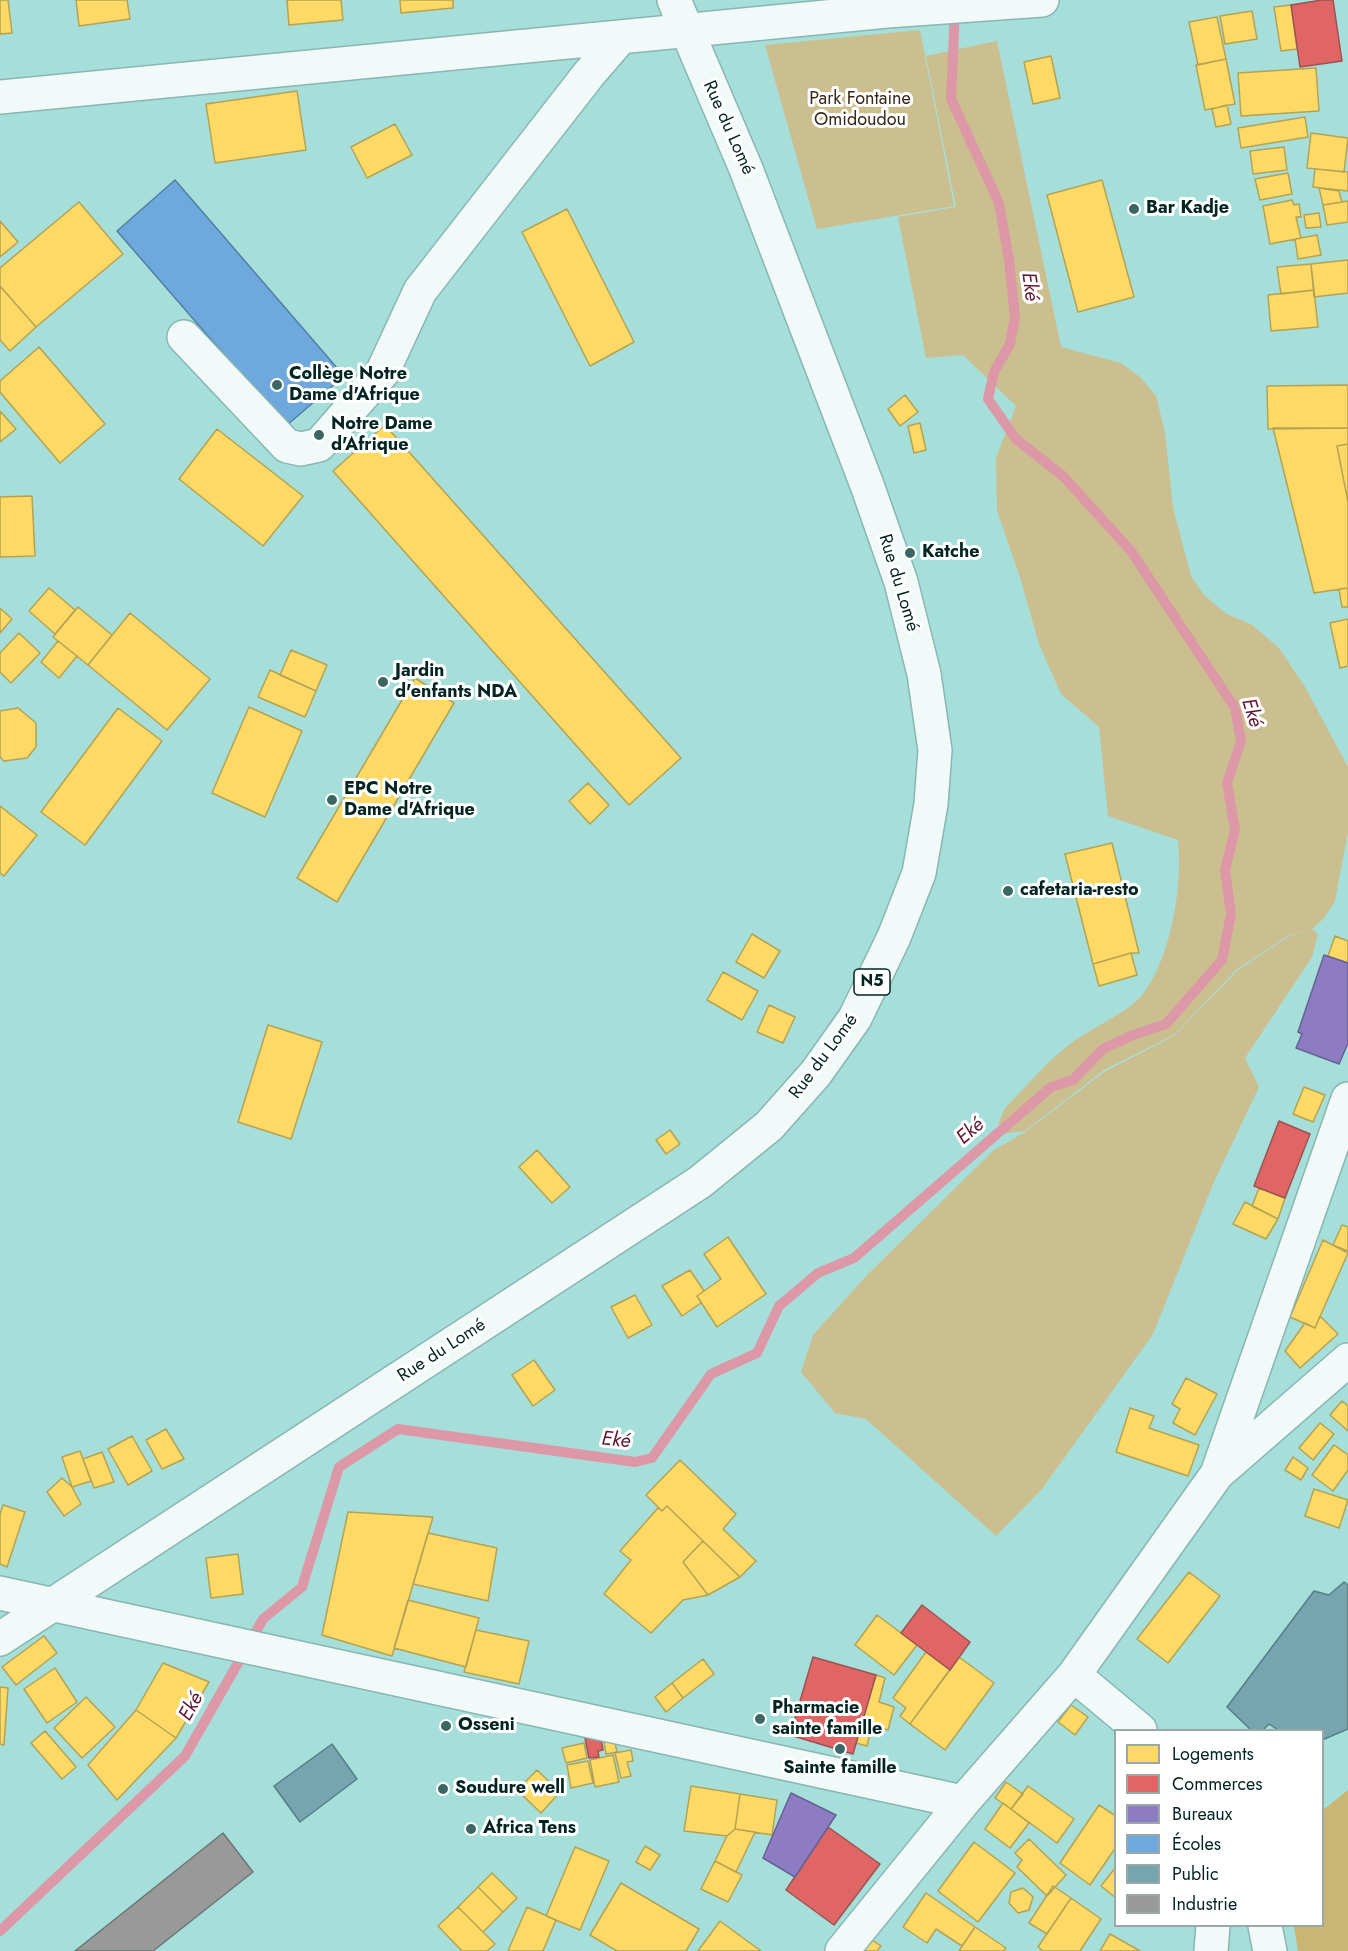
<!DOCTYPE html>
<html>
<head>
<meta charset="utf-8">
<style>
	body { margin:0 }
	#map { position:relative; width:1348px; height:1951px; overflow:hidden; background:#a6ded9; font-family:Jost,sans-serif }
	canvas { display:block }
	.legend { position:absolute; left:1114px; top:1729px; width:210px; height:198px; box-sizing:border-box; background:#fff; border:2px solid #9aa8a7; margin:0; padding:8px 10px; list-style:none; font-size:18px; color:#022523 }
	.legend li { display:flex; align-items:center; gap:12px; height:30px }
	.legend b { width:30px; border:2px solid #9aa8a7 }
</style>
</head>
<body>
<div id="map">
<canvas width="1348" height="1951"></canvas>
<ul class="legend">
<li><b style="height:16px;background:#ffd966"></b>Logements</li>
<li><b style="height:16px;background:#e06666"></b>Commerces</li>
<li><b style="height:16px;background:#8e7cc3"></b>Bureaux</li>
<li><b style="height:16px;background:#6fa8dc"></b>Écoles</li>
<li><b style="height:16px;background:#76a5af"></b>Public</li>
<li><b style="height:16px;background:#999"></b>Industrie</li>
</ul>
</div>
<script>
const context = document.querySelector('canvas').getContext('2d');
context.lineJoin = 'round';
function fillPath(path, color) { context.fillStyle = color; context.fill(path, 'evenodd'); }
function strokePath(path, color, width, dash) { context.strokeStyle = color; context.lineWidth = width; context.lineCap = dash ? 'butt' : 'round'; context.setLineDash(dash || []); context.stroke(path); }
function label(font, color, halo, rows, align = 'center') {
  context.font = font + ' Jost,sans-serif'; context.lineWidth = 6; context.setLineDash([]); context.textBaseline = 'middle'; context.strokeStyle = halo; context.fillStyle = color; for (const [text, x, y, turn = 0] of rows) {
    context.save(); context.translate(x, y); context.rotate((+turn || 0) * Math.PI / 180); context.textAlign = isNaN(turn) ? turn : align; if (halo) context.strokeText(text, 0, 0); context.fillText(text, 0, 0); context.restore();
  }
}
fillPath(new Path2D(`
	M920 30 954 206 817 229 765 45Z
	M997 41 1061 347 1121 363 1141 378 1156 396 1165 433 1173 508 1191 576 1204 595 1225 613 1252 625 1279 648 1305 687 1348 767V832L1335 901 1324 918 1312 929 1288 936 1237 969 1174 1035 1104 1070 1025 1131 1000 1134 999 1122 1005 1108C1027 1086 1049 1059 1074 1041 1091 1029 1133 1009 1143 994 1171 957 1183 886 1178 840L1108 816 1099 727 1061 694 1039 644 1020 577 997 511 996 458 1016 406 963 355 926 358 898 217 956 207 926 56Z
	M1312 929 1318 934 1312 957 1245 1058 1259 1087 1213 1184 1153 1334 1042 1489 996 1536 866 1419 835 1413 801 1372 813 1335 867 1275 994 1150 1025 1132 1104 1072 1174 1036 1238 970 1288 937Z`), '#cbbe8f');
fillPath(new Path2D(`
	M1348 1790V1951H1298L1294 1926H1322L1323 1810Z`), '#c9b574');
const homes = new Path2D(`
	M0 0H8L12 33 0 34Z
	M76 0H127L130 19 79 26Z
	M287 0H341L343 20 289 25Z
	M400 0H453V8L401 13Z
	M1291 5 1297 49 1281 51 1274 7Z
	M1252 11 1257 39 1225 44 1220 16Z
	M1217 17 1226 59 1198 65 1189 22Z
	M1051 56 1060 98 1033 104 1024 62Z
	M1226 59 1235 104 1205 110 1196 65Z
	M1316 68 1319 111 1241 116 1238 73Z
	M297 91 306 150 215 163 206 104Z
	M1227 105 1231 124 1216 127 1212 109Z
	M1305 117 1308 137 1241 148 1238 128Z
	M395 124 412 155 367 178 351 147Z
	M1311 133 1348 138 1344 172 1307 168Z
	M1284 147 1287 170 1253 174 1250 151Z
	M1315 169 1348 172V191L1313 187Z
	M1288 173 1292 194 1260 200 1255 179Z
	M1102 180 1134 297 1078 312 1047 195Z
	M1319 188 1339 191 1342 202 1323 205Z
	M1292 200 1294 205 1299 204 1301 217H1296L1301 238 1270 244 1263 206Z
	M1348 201V222L1327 225 1323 205Z
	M79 202 123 254 36 327 0 286V268Z
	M567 209 634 342 590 366 522 232Z
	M1319 213 1321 227 1306 228 1304 215Z
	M0 221 18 242 0 257Z
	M1317 235 1321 255 1298 259 1295 239Z
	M1348 260V293L1314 297 1311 264Z
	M1311 264 1314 290 1281 294 1277 267Z
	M0 286 36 327 10 351 0 340Z
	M1314 290 1318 327 1271 331 1268 295Z
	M39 347 105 424 60 463 0 392V381Z
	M1348 385V428L1268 429 1267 386Z
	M905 395 918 412 900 426 888 409Z
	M0 411 16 429 0 442Z
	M920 423 926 450 914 453 908 426Z
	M385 425 681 758 629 805 333 471Z
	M1273 428H1348V444L1337 446 1348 502V588L1314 593Z
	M217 429 303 496 263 546 179 479Z
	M1348 444V502L1337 446Z
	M32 496 35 556 0 557V497Z
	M49 588 75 610 55 634 29 611Z
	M1348 588V607H1342L1339 589Z
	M78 607 112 635 88 665 53 637Z
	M0 608 12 619 0 633Z
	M130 613 210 679 167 730 88 665Z
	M1348 619V666L1340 668 1330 623Z
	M19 633 40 653 11 683 0 672V653Z
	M58 641 77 656 59 678 41 662Z
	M291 650 327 665 316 691 280 675Z
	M270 670 316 691 305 717 258 697Z
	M415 678 454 703 337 902 297 878Z
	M249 707 302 731 265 817 212 793Z
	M18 708 36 723V747L27 758 4 761 0 757V711Z
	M118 708 162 741 85 845 41 812Z
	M588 783 609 805 590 824 569 801Z
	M0 806 37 835 4 876 0 873Z
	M1112 843 1139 953H1131L1093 964 1065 854Z
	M752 934 780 951 764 978 736 962Z
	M1335 936 1348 941V963L1328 956Z
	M1131 953 1137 975 1099 986 1093 964Z
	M723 972 758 991 742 1020 707 1000Z
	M769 1005 795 1017 783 1043 757 1032Z
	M268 1025 322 1042 291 1139 238 1122Z
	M1304 1087 1325 1095 1313 1122 1293 1114Z
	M670 1130 680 1144 666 1154 656 1140Z
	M537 1150 570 1187 552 1203 519 1167Z
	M1259 1188 1285 1198 1278 1219 1252 1206Z
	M1245 1202 1278 1219 1266 1239 1233 1224Z
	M1342 1225 1348 1227V1251L1333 1245Z
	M728 1237 766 1294 717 1327 697 1296 721 1279 704 1254Z
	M1323 1240 1348 1253 1315 1328 1290 1317Z
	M690 1270 704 1291 697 1296 701 1303 682 1316 662 1286Z
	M635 1295 652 1325 628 1338 611 1307Z
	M1320 1316 1338 1334 1300 1368 1285 1351 1305 1323 1315 1328Z
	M534 1360 555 1390 533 1406 512 1375Z
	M1186 1378 1217 1394 1195 1435 1173 1423 1180 1409 1172 1404Z
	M1342 1401 1348 1406V1431L1330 1415Z
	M1130 1408 1154 1416 1149 1428 1199 1445 1188 1476 1116 1452Z
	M1320 1423 1334 1434 1313 1460 1299 1448Z
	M166 1429 184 1459 162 1469 146 1440Z
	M132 1436 152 1471 128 1485 108 1449Z
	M1334 1445 1348 1455V1470L1333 1491 1312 1475Z
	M80 1451 91 1481 72 1487 62 1457Z
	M102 1452 114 1482 94 1488 83 1459Z
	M1293 1457 1308 1468 1301 1480 1285 1470Z
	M680 1460 736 1514 723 1529 756 1561 740 1577 667 1506 662 1511 646 1495Z
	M62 1478 72 1487 81 1504 64 1516 47 1492Z
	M1314 1489 1348 1500 1339 1528 1305 1516Z
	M3 1505 25 1512 7 1567 0 1564V1514Z
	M667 1506 703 1541 683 1562 708 1595 683 1600 651 1633 604 1594 631 1560 620 1551 658 1508 662 1511Z
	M348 1512 433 1517 392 1656 322 1635Z
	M428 1533 497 1548 488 1601 413 1584Z
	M703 1541 740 1577 708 1595 683 1562Z
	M238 1554 243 1594 211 1598 206 1558Z
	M1189 1572 1220 1596 1168 1663 1137 1639Z
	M408 1600 479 1618 466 1667 394 1648Z
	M877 1615 917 1645 894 1675 855 1645Z
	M476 1630 529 1641 519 1684 464 1672Z
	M44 1636 57 1653 16 1685 2 1667Z
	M926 1652 950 1670 910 1724 900 1716 906 1708 893 1698Z
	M959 1657 994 1683 945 1750 910 1724Z
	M703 1659 714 1674 683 1698 672 1683Z
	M163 1663 209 1682 176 1738 136 1710Z
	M55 1668 77 1702 47 1723 24 1689Z
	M876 1675 885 1678 879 1702 894 1707 888 1730 872 1725 867 1746 856 1743Z
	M672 1683 683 1698 666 1712 655 1697Z
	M0 1687 8 1688 4 1745 0 1744Z
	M86 1697 115 1727 82 1758 54 1728Z
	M1071 1705 1088 1717 1075 1735 1058 1722Z
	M136 1710 176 1738 117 1800 88 1765Z
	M45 1731 76 1767 62 1779 31 1743Z
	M613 1734 617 1752 606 1754 603 1736Z
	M584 1743 587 1758 566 1763 562 1748Z
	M631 1750 633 1761 627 1762 631 1776 621 1778 615 1753Z
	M613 1755 619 1782 595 1787 590 1760Z
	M588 1761 593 1783 571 1788 567 1765Z
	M537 1770 560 1792 541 1813 517 1790Z
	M1006 1782 1023 1794 1011 1809 995 1798Z
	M691 1786 740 1794 735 1829 727 1836 684 1831Z
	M1028 1786 1074 1819 1057 1843 1011 1809Z
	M740 1794 777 1800 772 1835 735 1829Z
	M1003 1803 1029 1823 1010 1848 985 1829Z
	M1099 1805 1116 1816V1847L1090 1885 1060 1863Z
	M735 1829 755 1832 736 1872 715 1861 727 1836Z
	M1029 1839 1066 1875 1047 1896 1017 1867 1022 1860 1015 1853Z
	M974 1842 1015 1873 978 1922 938 1891Z
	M645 1846 660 1855 650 1870 636 1862Z
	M575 1847 609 1861 580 1930 546 1916Z
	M715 1861 742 1875 728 1902 701 1889Z
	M1116 1867V1898L1101 1886Z
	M492 1873 517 1898 503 1912 478 1887Z
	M621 1883 699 1929 686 1951H617L590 1935Z
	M1053 1886 1071 1898 1047 1934 1029 1923Z
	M478 1887 503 1912 483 1932 458 1907Z
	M1023 1888 1033 1897 1029 1910 1018 1913 1009 1903 1011 1892Z
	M926 1893 975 1927 962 1946 936 1929 927 1943 903 1927Z
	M1071 1898 1101 1919 1080 1951H1043L1038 1947Z
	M458 1907 495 1944 487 1951H462L438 1926Z
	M527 1907 556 1920 543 1951H508Z
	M720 1921 761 1951H698Z
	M975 1927 1006 1948 1004 1951H959Z
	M1110 1934 1140 1951H1100Z
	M872 1940 881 1946 877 1951H864Z`);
fillPath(homes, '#ffd966');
strokePath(homes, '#b3a352', 1.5);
const shops = new Path2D(`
	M1322 0H1333L1342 61 1300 67 1291 5Z
	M1279 1121 1310 1134 1285 1198 1254 1186Z
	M922 1605 970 1642 950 1670 901 1633Z
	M813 1657 876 1675 853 1754 790 1735Z
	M600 1735 603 1750 598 1751 599 1757 589 1758 585 1738Z
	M828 1827 880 1864 834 1925 786 1890Z`);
fillPath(shops, '#e06666');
strokePath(shops, '#9d5252', 1.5);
const offices = new Path2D(`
	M1324 955 1348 963V1043L1339 1064 1296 1048 1302 1034 1298 1032Z
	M791 1793 836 1815 795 1877 763 1858Z`);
fillPath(offices, '#8e7cc3');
strokePath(offices, '#646293', 1.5);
const schools = new Path2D(`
	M175 180 344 376 286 426 117 231Z`);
fillPath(schools, '#6fa8dc');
strokePath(schools, '#4e81a4', 1.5);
const public = new Path2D(`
	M1344 1582 1348 1585V1729L1322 1740V1730H1278L1269 1724 1263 1730H1251L1227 1707 1314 1591 1329 1595Z
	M332 1744 357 1779 300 1822 274 1786Z`);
fillPath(public, '#76a5af');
strokePath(public, '#537f85', 1.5);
const industry = new Path2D(`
	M223 1833 253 1872 153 1951H75Z`);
fillPath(industry, '#999');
strokePath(industry, '#6c7676', 1.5);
strokePath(new Path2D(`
	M0 1931 185 1756 263 1619 302 1587 339 1467 398 1429 635 1462 652 1458 711 1374 757 1353 779 1306 818 1273 854 1258 1051 1087 1073 1080 1103 1049 1133 1035 1166 1024 1222 960 1231 914 1225 870 1235 830 1227 783 1241 741 1235 708 1131 551 1063 476 1016 439 988 399 994 372 1010 344 1015 317 1009 260 999 203 951 99 955 9`), '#dd98a8', 10);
const minor = new Path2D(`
	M0 97 887 11 1042 0
	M184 337 287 446 301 449 319 445 382 373 420 291 589 74 621 37
	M1218 1473 1348 1360
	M0 1593 963 1802
	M1074 1675 1140 1730
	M1265 1926 1270 1951
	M842 1951 963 1802 1074 1675 1217 1474 1348 1099
	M1211 1951 1213 1926`);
const major = new Path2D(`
	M0 1639 700 1182 769 1126 816 1073 855 1018 894 937 919 873 931 804 935 750 924 674 901 582 867 485 746 169 674 0`);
strokePath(minor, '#88b6b2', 36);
strokePath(major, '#88b6b2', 36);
strokePath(minor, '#f2faf9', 33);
strokePath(major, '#f2faf9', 33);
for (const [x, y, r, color] of [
	[1134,209,6,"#3b6663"],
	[277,385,6,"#3b6663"],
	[319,435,6,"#3b6663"],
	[910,553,6,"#3b6663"],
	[383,682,6,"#3b6663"],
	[332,800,6,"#3b6663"],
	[1008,891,6,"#3b6663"],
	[760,1719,6,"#3b6663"],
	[446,1726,6,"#3b6663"],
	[840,1749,6,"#3b6663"],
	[443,1789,6,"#3b6663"],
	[471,1829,6,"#3b6663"]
]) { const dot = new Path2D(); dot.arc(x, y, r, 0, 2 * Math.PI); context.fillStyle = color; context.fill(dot); strokePath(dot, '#fff', 2); }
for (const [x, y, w] of [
	[872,982,36]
]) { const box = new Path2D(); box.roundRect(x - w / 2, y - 13, w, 26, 4.5); context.fillStyle = '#fff'; context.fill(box); strokePath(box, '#022523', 1.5); }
label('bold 16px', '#022523', null, [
	["N5",872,982]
]);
label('18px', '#372716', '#fff', [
	["Park Fontaine",860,100],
	["Omidoudou",860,121]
]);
label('18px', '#022523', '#fff', [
	["Rue du Lomé",728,128,66],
	["Rue du Lomé",898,583,73],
	["Rue du Lomé",824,1057,-53],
	["Rue du Lomé",442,1351,-33]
]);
label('bold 18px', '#022523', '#fff', [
	["Bar Kadje",1146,209],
	["Collège Notre",289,375],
	["Dame d'Afrique",289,396],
	["Notre Dame",331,425],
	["d'Afrique",331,446],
	["Katche",922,553],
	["Jardin",395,672],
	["d'enfants NDA",395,693],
	["EPC Notre",344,790],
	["Dame d'Afrique",344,811],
	["cafetaria-resto",1020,891],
	["Pharmacie",772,1709],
	["sainte famille",772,1730],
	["Osseni",458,1726],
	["Sainte famille",840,1769,"center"],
	["Soudure well",455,1789],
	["Africa Tens",483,1829]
], 'left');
label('italic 20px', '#62162c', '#fff', [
	["Eké",1029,287,82],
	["Eké",1251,713,72],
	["Eké",971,1132,-41],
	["Eké",616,1441,6],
	["Eké",192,1707,-61]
]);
</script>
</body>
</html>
